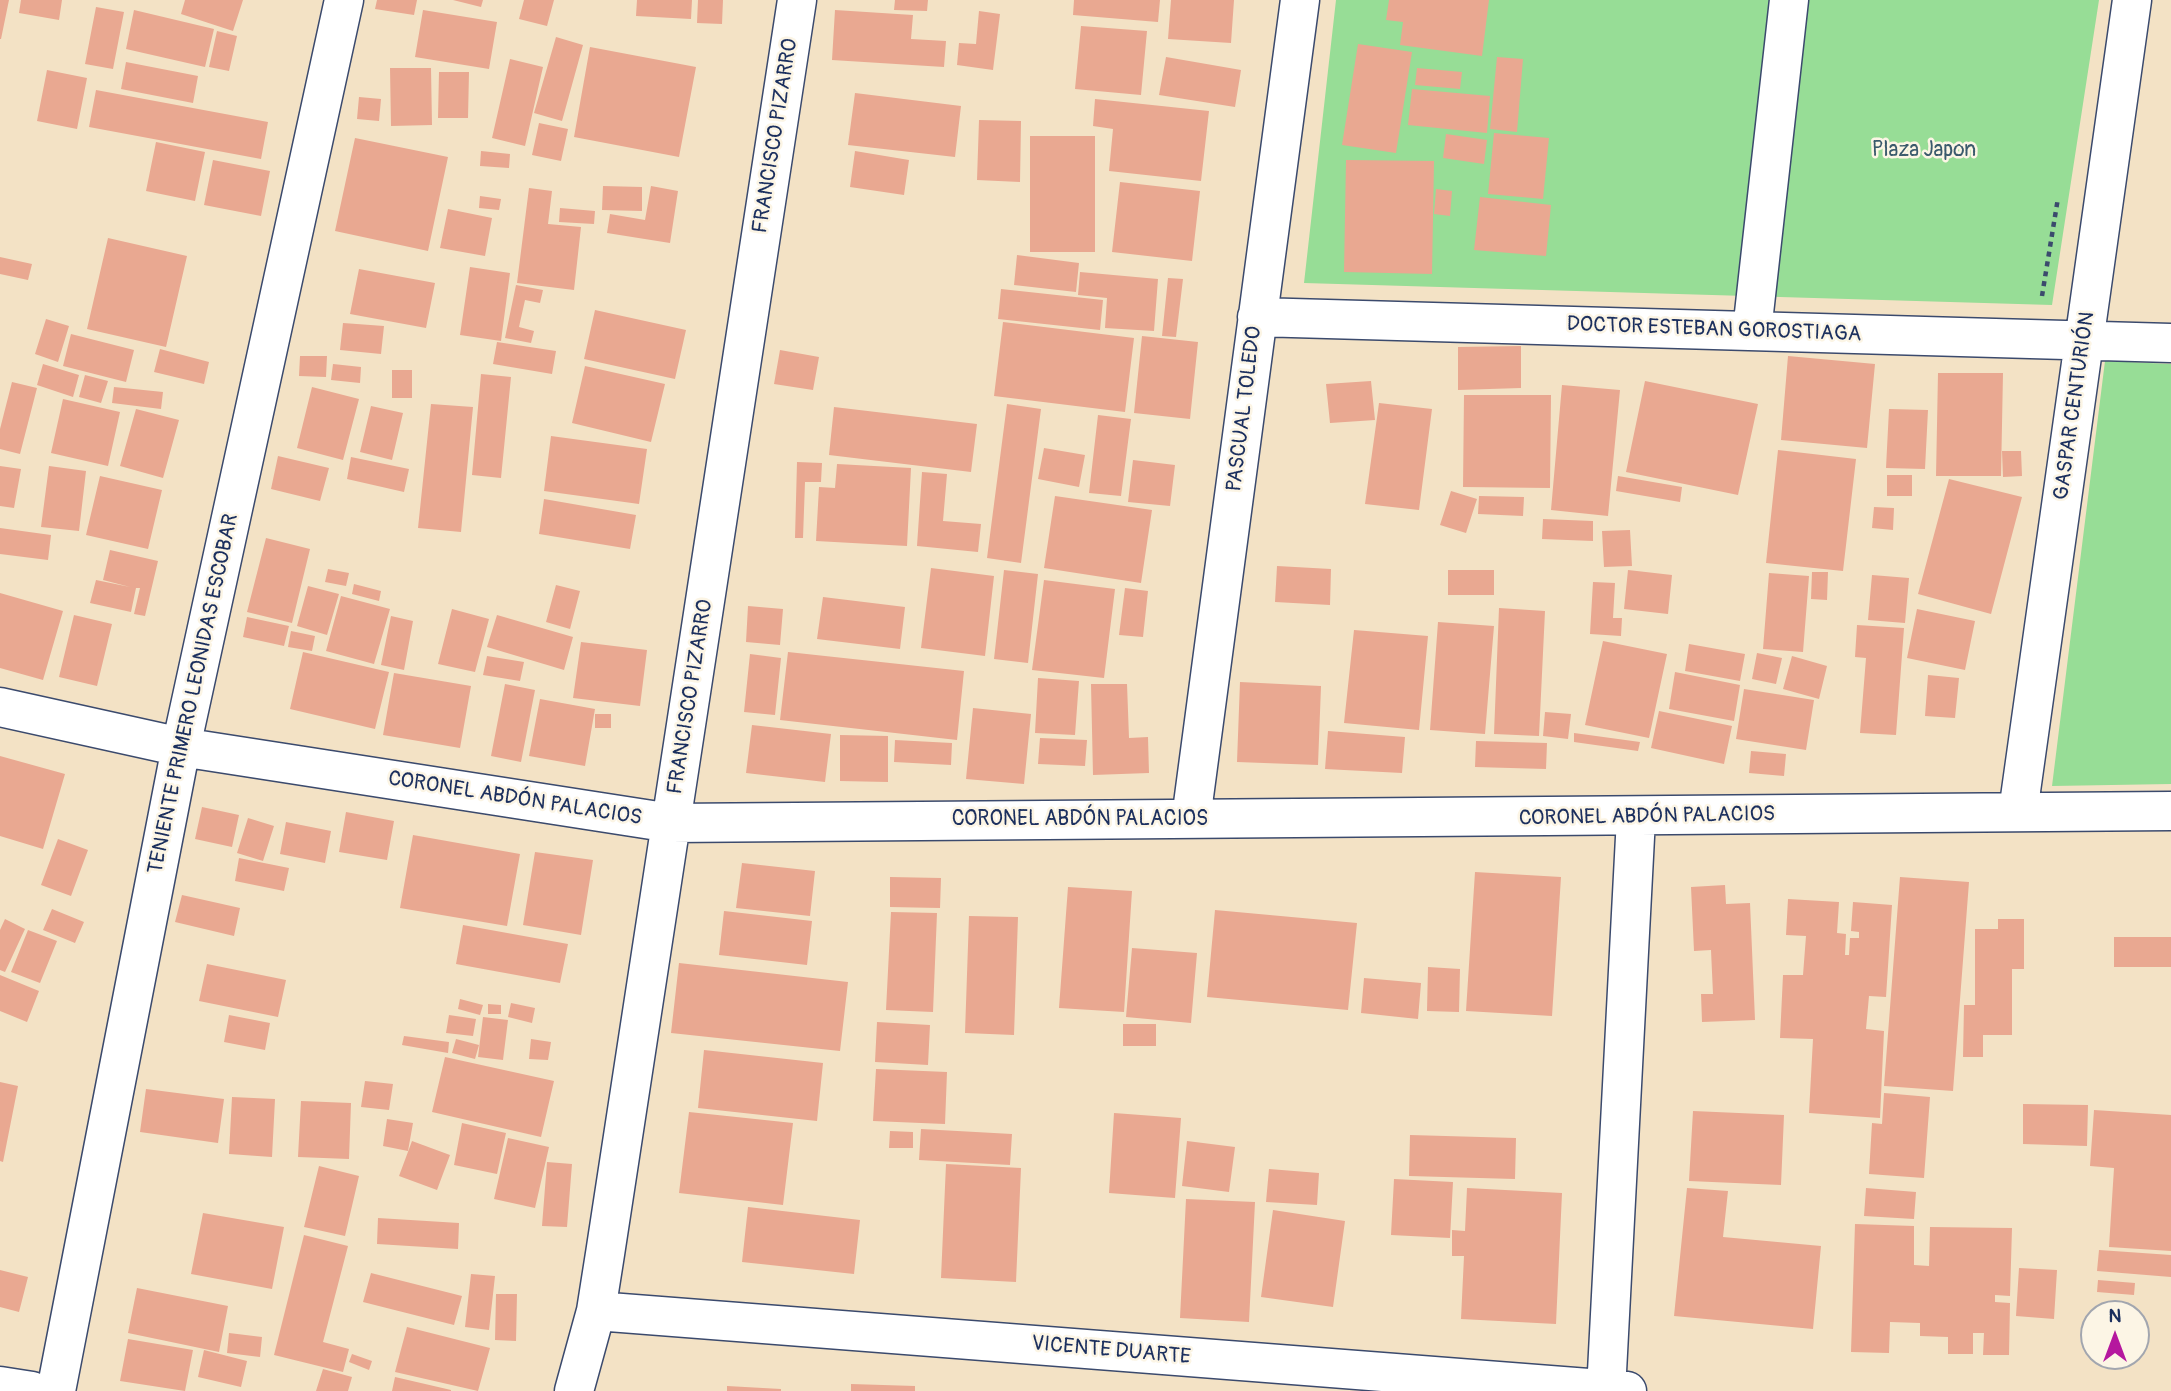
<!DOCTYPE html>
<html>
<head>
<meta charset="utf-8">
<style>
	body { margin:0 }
	#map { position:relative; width:2171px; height:1391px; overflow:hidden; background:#f3e2c5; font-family:Pangolin,sans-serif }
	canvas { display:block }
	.north { position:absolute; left:2080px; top:1300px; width:70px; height:70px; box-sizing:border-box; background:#fcf5e5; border:2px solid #a2a6af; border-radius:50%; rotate:0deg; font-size:19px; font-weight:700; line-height:28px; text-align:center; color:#1b2f5e }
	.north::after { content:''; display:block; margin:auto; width:24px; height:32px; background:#b5179e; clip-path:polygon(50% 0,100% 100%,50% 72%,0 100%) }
</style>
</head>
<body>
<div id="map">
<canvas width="2171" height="1391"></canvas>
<div class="north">N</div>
</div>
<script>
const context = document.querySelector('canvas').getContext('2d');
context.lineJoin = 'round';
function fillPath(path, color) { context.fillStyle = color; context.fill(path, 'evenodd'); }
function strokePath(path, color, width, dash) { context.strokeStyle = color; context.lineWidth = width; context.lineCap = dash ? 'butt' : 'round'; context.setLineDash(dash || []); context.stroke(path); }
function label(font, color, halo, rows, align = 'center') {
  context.font = font + ' Pangolin,sans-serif'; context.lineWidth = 5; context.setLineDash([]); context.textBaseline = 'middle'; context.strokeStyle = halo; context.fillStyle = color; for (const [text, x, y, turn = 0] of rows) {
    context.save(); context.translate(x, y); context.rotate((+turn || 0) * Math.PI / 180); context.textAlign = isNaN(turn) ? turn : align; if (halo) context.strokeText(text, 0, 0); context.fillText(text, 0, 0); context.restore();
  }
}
fillPath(new Path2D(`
	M1336 0H2099L2052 305 1304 283Z
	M2105 361 2171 364V784L2052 786Z`), '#97dd96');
fillPath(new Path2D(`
	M0 0H9L1 39H0Z
	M21 0H62L59 20 19 13Z
	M185 0H243L233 31 181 14Z
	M377 0H417L414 15 375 9Z
	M453 0H483L481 7Z
	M524 0H554L547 26 519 19Z
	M637 0H692L691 19 636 16Z
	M698 0H723L722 24 697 23Z
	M895 0H928L927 11 894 10Z
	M1074 0H1160L1158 22 1073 15Z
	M1171 0H1234L1231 43 1168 39Z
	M1389 0H1489L1482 56 1400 45 1403 22 1386 20Z
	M96 7 124 12 113 69 85 64Z
	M134 10 214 29 205 67 126 49Z
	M423 10 497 22 489 69 415 57Z
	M835 10 913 15 911 39 946 41 944 67 832 60Z
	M979 11 1000 14 993 70 957 65 959 43 976 44Z
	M1081 26 1147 31 1141 95 1075 89Z
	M217 31 237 36 229 71 209 67Z
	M556 37 583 45 562 121 534 113Z
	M1358 44 1412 52 1396 153 1342 145Z
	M590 47 696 67 679 157 574 137Z
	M1166 57 1241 70 1235 107 1159 95Z
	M1497 57 1523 59 1517 132 1490 129Z
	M510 59 543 67 525 146 492 138Z
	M126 62 198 76 193 103 121 89Z
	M390 68H431L432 125 391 126Z
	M1417 68 1462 72 1460 89 1415 85Z
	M47 70 87 78 77 129 37 121Z
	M439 72H469L468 118H438Z
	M1412 89 1490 96 1487 133 1408 125Z
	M96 90 268 122 261 159 89 127Z
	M855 93 961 106 955 157 848 145Z
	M359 97 381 99 379 121 357 119Z
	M1095 99 1209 111 1201 181 1109 171 1113 129 1093 126Z
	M979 120 1021 121 1020 182 977 180Z
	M539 123 568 129 561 161 532 155Z
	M1494 133 1549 138 1543 199 1488 194Z
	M1446 134 1487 140 1484 164 1443 158Z
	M1030 136H1095V252H1030Z
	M355 138 448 157 428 251 335 231Z
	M156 142 205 152 195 201 146 191Z
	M481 151 510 154 509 168 480 166Z
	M855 151 909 160 904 195 850 187Z
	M213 160 270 171 261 216 204 205Z
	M1346 160 1434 161 1432 274 1344 272Z
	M1120 182 1200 191 1192 261 1112 252Z
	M603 186 642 187V211L602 210Z
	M651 186 678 191 670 243 607 233 610 214 645 220Z
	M529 188 552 191 548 224 581 227 574 290 517 283Z
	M1436 189 1452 191 1450 216 1434 214Z
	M480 196 501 199 499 210 479 208Z
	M1480 197 1551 205 1546 256 1474 250Z
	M560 208 595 211 594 224 559 222Z
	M448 209 492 218 485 256 440 248Z
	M108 238 187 256 166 347 87 329Z
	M1017 255 1079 263 1076 292 1014 285Z
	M0 257 32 264 28 280 0 274Z
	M470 267 510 273 501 341 460 335Z
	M359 269 435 283 426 328 350 314Z
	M1080 272 1158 279 1154 331 1105 328 1107 298 1078 295Z
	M1168 278 1183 279 1176 337 1162 336Z
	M516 285 543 290 540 303 525 300 519 327 534 331 531 343 505 338Z
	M1001 289 1103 300 1100 330 998 319Z
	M595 310 686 330 675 379 584 359Z
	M46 319 69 326 58 362 35 354Z
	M1003 322 1134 338 1125 412 994 396Z
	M343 323 384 326 381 354 340 350Z
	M71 334 134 350 126 382 63 366Z
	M1142 336 1198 342 1190 419 1134 413Z
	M497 342 556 351 552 374 493 364Z
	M1521 346V388L1458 390V347Z
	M160 349 209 362 204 384 154 372Z
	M780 350 819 357 813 390 774 384Z
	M300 356H327L326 377 299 376Z
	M1788 356 1875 364 1867 448 1781 440Z
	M43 364 79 375 73 397 37 385Z
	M333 364 361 367 360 383 331 380Z
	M585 366 665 384 651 442 572 423Z
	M392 370H412V398H392Z
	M1938 373H2003L2001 476H1936Z
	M481 374 511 377 501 478 472 475Z
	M85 375 108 381 101 403 79 397Z
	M1371 381 1375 420 1330 423 1326 384Z
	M1645 381 1758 404 1738 495 1626 472Z
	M12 382 37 388 20 454 0 449V429Z
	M1562 385 1620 390 1608 516 1551 510Z
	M114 387 163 392 161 409 112 403Z
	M312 387 359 399 343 460 297 448Z
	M1464 395H1551L1550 488 1463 487Z
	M63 399 120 412 108 466 51 453Z
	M1379 403 1432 409 1419 510 1365 504Z
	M431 404 473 407 461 532 418 528Z
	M1007 404 1041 409 1021 563 987 558Z
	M371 406 403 413 392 460 360 452Z
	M834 407 977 424 971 472 829 455Z
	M136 409 179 420 163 478 120 466Z
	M1889 409 1928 410 1925 469 1886 468Z
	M1098 415 1131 419 1121 496 1089 493Z
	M551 436 647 449 639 504 544 491Z
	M1044 448 1085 455 1079 487 1038 479Z
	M1778 450 1856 459 1843 571 1766 563Z
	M2002 451H2021L2022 476 2003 477Z
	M278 456 329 468 320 501 271 489Z
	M351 457 409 469 404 492 347 479Z
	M1133 460 1175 465 1170 506 1128 502Z
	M797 462 822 463 821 482H805L803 538H795Z
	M837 464 911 468 907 546 816 541 819 487 835 488Z
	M0 466 21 469 14 508 0 506Z
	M49 466 86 471 79 531 41 527Z
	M922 472 947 474 943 521 981 524 978 552 917 546Z
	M1887 475H1912V496H1887Z
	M100 476 162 490 148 549 86 535Z
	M1618 476 1682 487 1680 502 1616 491Z
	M1949 479 2022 497 1991 614 1918 594Z
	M1451 491 1477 499 1466 533 1440 525Z
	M1055 496 1152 510 1141 583 1044 568Z
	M1479 496 1524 497 1523 516 1478 514Z
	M544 499 636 515 630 549 539 534Z
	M1874 507 1894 508 1893 530 1872 528Z
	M1543 519 1593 521V541L1542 539Z
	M0 528 51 535 48 560 0 554Z
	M1630 530 1632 566 1604 567 1602 531Z
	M266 538 310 549 292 623 247 612Z
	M110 550 158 561 145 616 134 614 140 588H136L131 612 90 603 96 580 130 587 103 580Z
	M1277 566 1331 569 1330 605 1275 602Z
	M931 568 994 576 985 656 921 648Z
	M328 569 349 573 346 586 325 582Z
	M1004 570 1038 574 1028 663 994 659Z
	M1448 570H1494V595H1448Z
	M1628 570 1672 575 1668 614 1624 609Z
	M1812 572H1828L1827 600 1811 599Z
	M1769 573 1809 576 1803 652 1763 649Z
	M1872 575 1909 578 1905 623 1868 620Z
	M1044 580 1115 589 1104 678 1032 670Z
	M1593 582 1615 583 1613 618H1622L1621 636 1590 634Z
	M354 584 381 591 379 601 352 594Z
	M556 585 580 591 570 629 546 622Z
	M308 586 339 594 327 635 297 626Z
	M1125 588 1148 591 1143 637 1119 635Z
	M0 593 63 611 43 680 0 668Z
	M341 596 390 609 374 664 326 651Z
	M823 597 905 607 900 649 817 639Z
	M748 606 783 609 780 645 746 642Z
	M1499 608 1545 611 1539 736 1494 734Z
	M452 609 489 619 475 672 438 664Z
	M1917 609 1975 621 1965 670 1907 658Z
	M74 615 112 624 97 686 59 677Z
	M497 615 573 637 564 670 487 647Z
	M391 616 413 621 404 670 381 665Z
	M247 617 289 626 284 646 243 637Z
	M1438 622 1494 626 1485 734 1430 730Z
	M1857 625 1904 628 1896 735 1860 733 1866 658 1855 657Z
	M1354 630 1428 636 1419 730 1344 723Z
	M291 631 315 636 312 651 288 647Z
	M1603 641 1667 654 1649 738 1585 725Z
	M581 642 647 650 640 706 573 698Z
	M1689 644 1745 654 1740 681 1685 671Z
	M303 652 389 672 375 729 290 709Z
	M788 652 964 671 957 740 780 720Z
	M1757 653 1782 658 1776 684 1752 679Z
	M750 654 781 658 775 715 744 712Z
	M487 656 524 662 520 681 483 675Z
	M1792 656 1827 666 1819 699 1783 689Z
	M1675 672 1740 685 1734 721 1669 709Z
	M394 673 471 686 460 748 383 735Z
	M1928 675 1959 678 1955 718 1925 716Z
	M1038 678 1079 681 1075 735 1035 733Z
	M1240 682 1321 686 1318 765 1237 762Z
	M505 684 535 690 521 762 491 756Z
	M1091 684H1127L1129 738 1148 737 1149 773 1093 775Z
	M1744 689 1814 700 1806 750 1736 739Z
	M540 699 595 709 585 766 529 756Z
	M973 708 1031 714 1024 784 966 779Z
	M1659 711 1732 726 1724 764 1651 748Z
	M1545 712 1571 714 1568 739 1543 736Z
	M595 714H611V728H595Z
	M752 725 831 734 825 782 746 773Z
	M1328 731 1405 737 1402 773 1325 769Z
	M1574 733 1640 742 1638 751 1574 742Z
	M840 735 888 736V782L840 781Z
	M1040 738 1087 740 1085 766 1038 764Z
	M895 740 952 743 951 765 894 762Z
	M1476 741 1547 743 1546 769 1475 767Z
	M1751 751 1786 754 1784 776 1749 773Z
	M0 756 65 774 43 849 0 836Z
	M202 807 239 815 232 847 195 839Z
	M346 812 394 821 387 860 339 852Z
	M248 818 274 826 263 861 237 853Z
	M286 822 331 831 325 863 280 854Z
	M413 835 520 854 507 926 400 908Z
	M58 839 88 850 71 896 41 885Z
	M535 852 593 860 581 935 523 925Z
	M239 858 289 868 284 891 235 881Z
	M742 863 815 871 810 916 736 908Z
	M1475 872 1561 877 1552 1016 1466 1011Z
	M890 877 941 878 940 908 890 907Z
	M1900 877 1969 882 1953 1091 1884 1086Z
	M1725 885 1726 904 1750 903 1755 1020 1702 1022 1701 994H1713L1711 950 1694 951 1691 887Z
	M1068 887 1132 891 1124 1012 1059 1008Z
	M182 895 240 908 234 936 175 922Z
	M1788 899 1839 902 1837 933 1846 934 1845 955H1849L1850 938H1859V932L1851 931 1853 902 1892 905 1886 997 1869 996 1866 1029 1884 1031 1880 1118 1809 1113 1813 1039 1780 1038 1783 975H1803L1806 936 1786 935Z
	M52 909 84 922 75 943 43 930Z
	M1215 910 1357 923 1348 1010 1207 997Z
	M724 911 812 921 807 965 719 955Z
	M891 912 937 913 933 1012 886 1010Z
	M969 916 1018 917 1014 1035 965 1033Z
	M5 919 25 929 5 972 0 970V930Z
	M1998 919H2024V969H2012V1035H1983V1057H1963L1964 1005H1975V929H1998Z
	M463 925 568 944 560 983 456 964Z
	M28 930 57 941 40 983 11 972Z
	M2114 937H2171V967H2114Z
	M1132 948 1197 953 1191 1023 1126 1017Z
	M679 963 848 982 840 1051 671 1033Z
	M207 964 286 980 278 1017 199 1001Z
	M1428 967 1460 969 1459 1012 1427 1011Z
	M0 975 39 991 27 1022 0 1011Z
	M1364 978 1421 983 1418 1019 1361 1013Z
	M460 999 483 1005 480 1015 458 1009Z
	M511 1003 535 1008 532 1023 508 1017Z
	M488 1004 501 1005V1014H488Z
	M229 1015 270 1023 265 1050 224 1042Z
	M449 1015 476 1019 473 1036 446 1033Z
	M483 1017 508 1020 503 1060 478 1057Z
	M877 1022 930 1025 928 1065 875 1062Z
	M1123 1024H1156V1046H1123Z
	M404 1036 449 1042 448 1053 402 1045Z
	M456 1039 479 1045 475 1059 452 1053Z
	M531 1039 551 1042 548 1060 529 1059Z
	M704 1050 823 1063 817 1121 698 1108Z
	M445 1057 554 1081 541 1137 432 1112Z
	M876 1069 947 1072 945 1124 873 1121Z
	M365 1081 393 1084 389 1110 361 1107Z
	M0 1082 18 1086 3 1162 0 1161Z
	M146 1089 224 1099 218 1143 140 1132Z
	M1884 1093 1930 1097 1924 1178 1869 1174 1872 1123 1882 1124Z
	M232 1097 275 1099 272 1157 229 1154Z
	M301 1101 351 1103 349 1159 298 1157Z
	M2023 1104 2088 1105 2087 1146 2023 1144Z
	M2094 1110 2171 1115V1251L2109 1247 2114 1168 2090 1166Z
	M1693 1111 1784 1115 1781 1185 1689 1181Z
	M689 1112 793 1123 783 1205 679 1193Z
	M1114 1113 1181 1118 1175 1198 1109 1193Z
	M387 1119 413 1123 408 1151 383 1146Z
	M462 1123 506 1133 497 1174 454 1165Z
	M921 1129 1012 1134 1010 1165 919 1160Z
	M890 1131 913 1132V1148H889Z
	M1410 1135 1516 1138 1515 1179 1409 1176Z
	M508 1138 549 1147 535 1208 494 1199Z
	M412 1141 450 1155 437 1190 399 1176Z
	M1187 1141 1235 1147 1229 1192 1182 1186Z
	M547 1162 572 1164 567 1227 542 1226Z
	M946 1164 1021 1168 1016 1282 941 1278Z
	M319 1166 359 1176 345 1236 304 1227Z
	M1269 1169 1319 1173 1317 1205 1266 1202Z
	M1394 1179 1453 1182 1450 1238 1391 1235Z
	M1467 1188 1562 1193 1556 1324 1461 1319 1464 1256H1452V1230L1465 1231Z
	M1687 1188 1728 1191 1723 1237 1821 1246 1813 1329 1674 1316Z
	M1866 1188 1916 1192 1914 1219 1864 1216Z
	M1186 1199 1255 1202 1249 1322 1180 1318Z
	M748 1207 860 1220 854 1274 742 1262Z
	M1273 1210 1345 1221 1333 1307 1261 1297Z
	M203 1213 284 1227 272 1289 191 1274Z
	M378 1218 459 1223 458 1249 377 1244Z
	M1855 1224 1914 1226V1265L1929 1266 1930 1227 2012 1228 2010 1296 1995 1295V1302L2010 1303 2009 1355H1983L1984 1333H1973V1354H1948V1337L1920 1336V1323L1890 1322 1889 1353 1851 1352Z
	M304 1235 348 1246 323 1342 349 1349 343 1372 274 1355Z
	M2099 1250 2171 1255V1277L2097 1271Z
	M2019 1268 2057 1270 2054 1319 2016 1316Z
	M0 1270 28 1277 19 1312 0 1307Z
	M371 1273 462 1296 454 1325 363 1302Z
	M471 1274 495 1276 489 1330 465 1327Z
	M2098 1280 2135 1283 2134 1295 2097 1292Z
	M137 1288 228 1306 219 1352 128 1333Z
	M496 1294H517L516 1341 495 1340Z
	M407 1327 490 1348 478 1391 395 1372Z
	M229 1333 262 1337 260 1357 227 1353Z
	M128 1339 193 1350 185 1391 120 1381Z
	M204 1350 247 1361 241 1387 198 1377Z
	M352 1354 372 1361 369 1370 349 1362Z
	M323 1369 352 1377 348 1391H316Z
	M395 1377 451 1390V1391H392Z
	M851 1384 915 1386V1391H851Z
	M727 1386 781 1389V1391H727Z`), '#e9a891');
const minor = new Path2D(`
	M1257 317 2171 343
	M1752 331 1789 0
	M0 707 181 747 671 823 2171 811
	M2018 812 2132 0
	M1191 819 1300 0
	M596 1311 1627 1391
	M0 1386 32 1391
	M56 1391 181 747 344 0
	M574 1391 596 1311 605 1254 797 0
	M1606 1391 1636 818`);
strokePath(minor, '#3b4a6d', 41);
strokePath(new Path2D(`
	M2042 296 2058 198`), '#3b4a6d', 4.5, [5, 5]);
strokePath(minor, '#fff', 38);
label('21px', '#1b2f5e', '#fcf5e5', [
	["FRANCISCO PIZARRO",776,136,-81],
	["DOCTOR ESTEBAN GOROSTIAGA",1714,330,2],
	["GASPAR CENTURIÓN",2075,406,-82],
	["PASCUAL TOLEDO",1245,409,-83],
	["TENIENTE PRIMERO LEONIDAS ESCOBAR",194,694,-78],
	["FRANCISCO PIZARRO",691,697,-81],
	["CORONEL ABDÓN PALACIOS",515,799,9],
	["CORONEL ABDÓN PALACIOS",1647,817,-1],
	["CORONEL ABDÓN PALACIOS",1080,820],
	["VICENTE DUARTE",1111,1351,5]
]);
label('21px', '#3a5a6c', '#fcf5e5', [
	["Plaza Japon",1924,151]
]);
</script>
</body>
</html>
